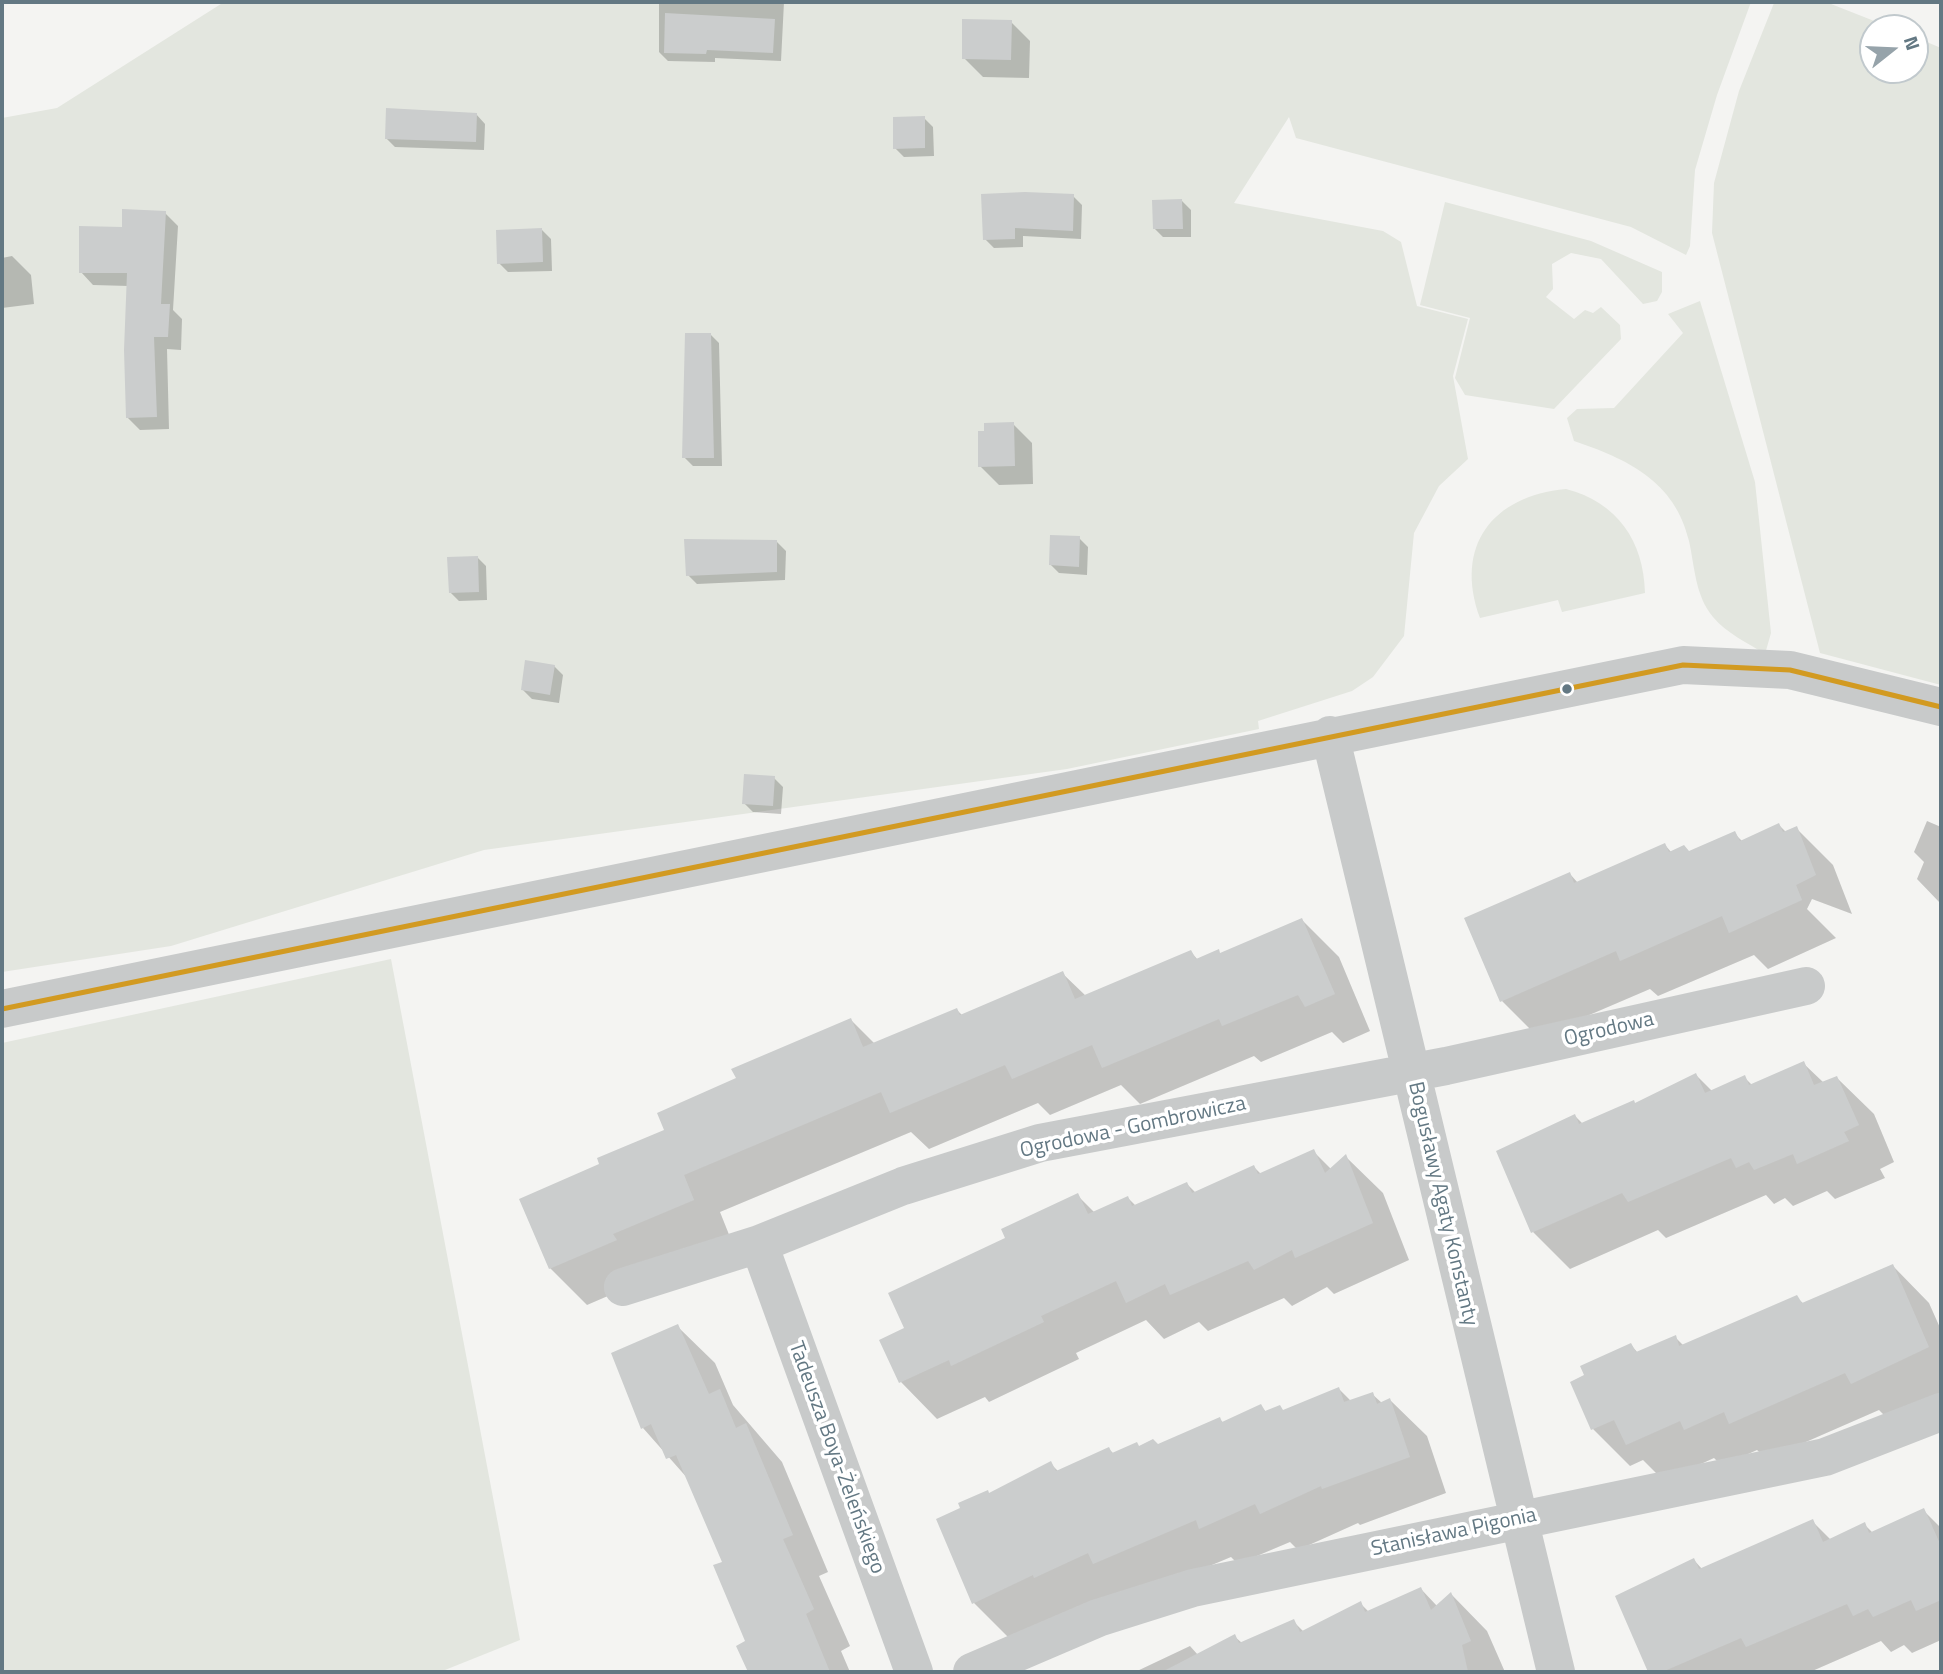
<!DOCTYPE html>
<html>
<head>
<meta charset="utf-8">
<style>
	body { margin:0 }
	#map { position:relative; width:1943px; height:1674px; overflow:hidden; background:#f4f4f2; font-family:"Titillium Web",sans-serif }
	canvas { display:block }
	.frame { position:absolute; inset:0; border:4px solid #637883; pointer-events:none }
	.north { position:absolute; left:1859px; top:14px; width:70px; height:70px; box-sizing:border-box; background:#fff; border:2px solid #c1c9cd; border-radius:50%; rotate:72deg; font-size:19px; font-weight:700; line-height:28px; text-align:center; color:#637883 }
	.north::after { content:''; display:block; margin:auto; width:24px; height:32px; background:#96a3aa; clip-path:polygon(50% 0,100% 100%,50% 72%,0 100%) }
</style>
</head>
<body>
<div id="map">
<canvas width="1943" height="1674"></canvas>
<div class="frame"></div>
<div class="north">N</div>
</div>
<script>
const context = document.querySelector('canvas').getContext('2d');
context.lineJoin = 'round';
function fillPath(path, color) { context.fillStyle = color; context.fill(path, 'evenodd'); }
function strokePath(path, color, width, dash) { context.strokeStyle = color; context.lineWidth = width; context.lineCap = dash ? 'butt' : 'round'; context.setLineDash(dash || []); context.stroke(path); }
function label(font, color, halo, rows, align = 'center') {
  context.font = font + ' "Titillium Web",sans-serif'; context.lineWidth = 7; context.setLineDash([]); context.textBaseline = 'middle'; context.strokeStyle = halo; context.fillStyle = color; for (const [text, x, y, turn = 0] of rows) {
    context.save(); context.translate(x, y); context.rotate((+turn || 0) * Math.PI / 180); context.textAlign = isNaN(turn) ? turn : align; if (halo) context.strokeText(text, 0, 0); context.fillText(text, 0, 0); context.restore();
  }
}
fillPath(new Path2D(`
	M224 2H1751L1717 95 1695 170 1690 246 1686 255 1631 227 1296 138 1289 117 1234 203 1383 231 1401 242 1417 306 1468 319 1453 376 1468 459 1439 486 1414 533 1404 636 1373 677 1352 691 1258 721 1259 729 1067 769 484 850 171 946 2 972V118L57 108Z
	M1826 2 1892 28H1873V70H1915V37L1941 48V685L1820 653 1712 233 1714 183 1739 91 1774 3Z
	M1445 202 1591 241 1662 272V292L1657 301 1643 304 1601 259 1571 253 1552 264 1553 289 1546 297 1574 319 1585 310 1593 313 1601 307 1620 325 1621 339 1554 409 1465 395 1455 378 1470 318 1420 305Z
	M1700 301 1755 482 1771 633 1765 654C1748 643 1726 633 1713 617 1695 595 1695 568 1689 541 1675 481 1627 459 1574 441L1567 418 1577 409 1614 408 1683 333 1668 314Z
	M1566 489C1617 502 1644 541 1645 593L1562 612 1558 600 1480 618C1454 546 1492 496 1566 489Z
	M391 959 520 1640 440 1672H2V1043Z`), '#e3e6df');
fillPath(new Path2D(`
	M659 2H784L781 61 715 58V62L668 61 659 52Z
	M1011 22 1030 41 1029 78 983 77 964 58Z
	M476 114 485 124 484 150 395 147 386 138Z
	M924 118 933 127 934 156 904 157 895 148Z
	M1073 196 1082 205 1081 239 1023 236V247L994 248 985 239Z
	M1182 201 1191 210V237H1163L1154 228Z
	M165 213 178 226 173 310 182 319 181 350 167 349 169 429 140 430 127 417 129 286 93 285 81 272 123 228Z
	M542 230 551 239 552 271 508 272 499 263Z
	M12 256 31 275 34 304 2 308V258Z
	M710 334 719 343 722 466H693L684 457Z
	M1013 424 1032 443 1033 484 999 485 980 466Z
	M1079 538 1088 547 1087 575 1059 573 1050 564Z
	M777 542 786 551 785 580 697 584 688 575Z
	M477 557 486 566 487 600 459 601 450 592Z
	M554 666 563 675 559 703 532 699 523 690Z
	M774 778 783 787 781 814 753 812 744 803Z
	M1927 821 1941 827V904L1917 879 1924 862 1914 852Z
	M1779 825 1786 832 1796 828 1833 865 1852 914 1812 899 1807 909 1836 938 1768 969 1754 955 1658 996 1650 989 1538 1037 1502 1001 1570 874 1578 883 1665 845 1672 853H1689L1734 833 1742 841Z
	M1302 920 1339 957 1370 1031 1343 1043 1332 1032 1261 1062 1254 1056 1140 1104 1121 1085 1050 1115 1038 1103 929 1149 911 1132 720 1212 730 1237 652 1277 587 1305 550 1268 601 1165 666 1130 738 1079 851 1020 875 1044 957 1010 963 1016 1062 973 1086 996 1191 952 1198 960 1221 954Z
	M1803 1063 1824 1083 1837 1078 1874 1114 1894 1162 1880 1169 1885 1178 1835 1199 1827 1191 1793 1206 1785 1198 1774 1204 1766 1195 1666 1238 1658 1230 1570 1269 1533 1232 1575 1116 1583 1124 1636 1104 1696 1075 1712 1091 1744 1077 1752 1085Z
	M1313 1151 1332 1170 1346 1157 1383 1193 1409 1260 1334 1294 1327 1287 1292 1306 1284 1298 1208 1331 1199 1322 1164 1339 1146 1320 1076 1353 1079 1359 989 1402 985 1397 937 1419 901 1382 906 1329 1007 1239 1077 1195 1095 1213 1128 1198 1136 1206 1187 1184 1196 1193 1254 1167 1261 1174Z
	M1893 1266 1929 1303 1941 1330V1395L1889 1420 1879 1410 1767 1459 1757 1450 1722 1466 1714 1458 1664 1481 1643 1460 1630 1466 1593 1429 1631 1345 1638 1353 1675 1337 1684 1346 1796 1297 1804 1304Z
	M678 1327 715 1363 733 1405 782 1462 828 1572 819 1576 850 1646 841 1651 850 1672H750L739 1646 747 1641 724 1563 689 1480 643 1428Z
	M1339 1389 1351 1401 1372 1394 1382 1403 1390 1400 1427 1436 1446 1493 1360 1525 1358 1523 1298 1550 1290 1542 1238 1564 1231 1557 1131 1599 1011 1640 974 1603 938 1520 1050 1463 1059 1472 1109 1449 1114 1454 1157 1446 1219 1419 1224 1423 1261 1406 1267 1413 1284 1412Z
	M1923 1510 1941 1528V1640L1912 1653 1904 1645 1891 1652 1881 1641 1810 1672H1649L1617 1597 1694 1560 1702 1569 1812 1521 1831 1540 1864 1524 1873 1533Z
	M1421 1589 1437 1606 1451 1594 1487 1631 1505 1672H1135L1190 1646 1198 1655 1234 1636 1242 1643 1293 1621 1304 1632 1360 1603 1369 1612Z`), '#0003');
fillPath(new Path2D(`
	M665 13 775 19 773 53 707 50 706 54 664 53Z
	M962 19 1012 20 1011 60 962 59Z
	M386 108 477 113 476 142 385 139Z
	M925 116V148L893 149V117Z
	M1025 192 1074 194 1073 231 1015 228V239L983 240 981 194Z
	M1182 199 1183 229H1153L1152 200Z
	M122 209 166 211 161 304H170L168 337H154L157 417 126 418 124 350 127 273H79V226L122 227Z
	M542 228 543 262 497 264 496 230Z
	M685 333H711L714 458H682Z
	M1014 422 1015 466 978 467V431H984V423Z
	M1050 535 1080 536 1079 567 1049 565Z
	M684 539 777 540V572L686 576Z
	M478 556 479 592 449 593 447 557Z
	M525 660 555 665 550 695 521 690Z
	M744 774 775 776 773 806 742 804Z
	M1779 823 1783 832 1797 826 1816 875 1796 885 1802 900 1729 933 1722 916 1620 961 1616 951 1500 1002 1464 918 1570 872 1574 883 1665 843 1669 852 1684 845 1689 851 1735 831 1740 841Z
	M1302 918 1335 994 1305 1007 1298 995 1222 1026 1219 1019 1102 1068 1092 1045 1012 1079 1005 1065 890 1113 881 1092 684 1175 694 1200 613 1234 617 1240 549 1269 519 1199 599 1164 597 1158 664 1130 657 1113 736 1078 731 1069 851 1018 863 1047 957 1008 960 1015 1063 971 1075 999 1191 950 1196 959 1219 949 1220 953Z
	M1804 1061 1814 1085 1837 1076 1859 1125 1844 1132 1849 1141 1797 1164 1793 1154 1754 1170 1749 1162 1736 1168 1731 1158 1628 1202 1622 1193 1531 1233 1496 1151 1575 1114 1579 1124 1634 1100 1635 1103 1696 1073 1705 1093 1745 1075 1749 1085Z
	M1314 1149 1325 1173 1346 1154 1373 1223 1295 1258 1292 1250 1254 1270 1248 1261 1170 1295 1165 1284 1126 1303 1116 1281 1041 1316 1044 1322 951 1366 949 1360 899 1383 879 1340 904 1328 888 1293 1005 1238 1001 1229 1078 1193 1088 1214 1128 1196 1132 1206 1187 1182 1192 1193 1254 1165 1258 1174Z
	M1893 1264 1929 1347 1851 1384 1845 1373 1729 1424 1724 1412 1684 1430 1680 1421 1626 1445 1614 1420 1591 1430 1570 1382 1584 1375 1580 1366 1631 1343 1636 1352 1676 1335 1679 1346 1797 1295 1802 1303Z
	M678 1324 709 1394 720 1389 736 1428 746 1423 793 1535 783 1539 814 1609 806 1614 830 1672H748L736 1646 745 1641 713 1565 722 1562 676 1455 666 1459 651 1424 641 1429 611 1353Z
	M1339 1387 1344 1402 1373 1392 1377 1404 1390 1398 1410 1457 1322 1489 1321 1486 1260 1514 1255 1504 1199 1529 1196 1520 1093 1564 1088 1553 1034 1578 1033 1575 972 1604 936 1519 960 1508 958 1503 988 1490 989 1493 1051 1461 1056 1471 1109 1447 1112 1453 1137 1442 1139 1446 1153 1439 1158 1444 1220 1417 1222 1422 1261 1404 1265 1411 1280 1405 1283 1410Z
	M1924 1508 1941 1546V1600L1916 1611 1911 1600 1873 1617 1868 1609 1853 1616 1847 1604 1746 1647 1741 1638 1662 1672H1648L1615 1596 1694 1558 1699 1569 1813 1519 1823 1542 1865 1522 1869 1533Z
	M1421 1587 1431 1610 1451 1592 1471 1641 1462 1645 1468 1672H1162L1235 1634 1239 1643 1294 1619 1300 1632 1361 1601 1365 1612Z`), '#cbcdcd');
strokePath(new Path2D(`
	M1330 735 1556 1672
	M2 1009 1683 665 1790 670 1941 707
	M759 1244 914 1672
	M623 1287 759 1244 903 1186 1040 1143 1446 1066 1806 986
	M972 1672 1098 1618 1193 1588 1825 1457 1941 1412`), '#c8caca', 38);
strokePath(new Path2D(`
	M2 1009 1683 665 1790 670 1941 707`), '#d29a21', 5);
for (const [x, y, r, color] of [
	[1567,689,6,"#637883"]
]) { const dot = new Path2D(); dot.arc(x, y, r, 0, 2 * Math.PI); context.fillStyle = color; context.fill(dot); strokePath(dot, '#fff', 2.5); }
label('21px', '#637883', '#fff', [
	["Ogrodowa",1609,1030,-13],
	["Ogrodowa - Gombrowicza",1133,1128,-12],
	["Bogusławy Agaty Konstanty",1442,1204,77],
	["Tadeusza Boya-Żeleńskiego",836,1458,70],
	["Stanisława Pigonia",1454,1533,-12]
]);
</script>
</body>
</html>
